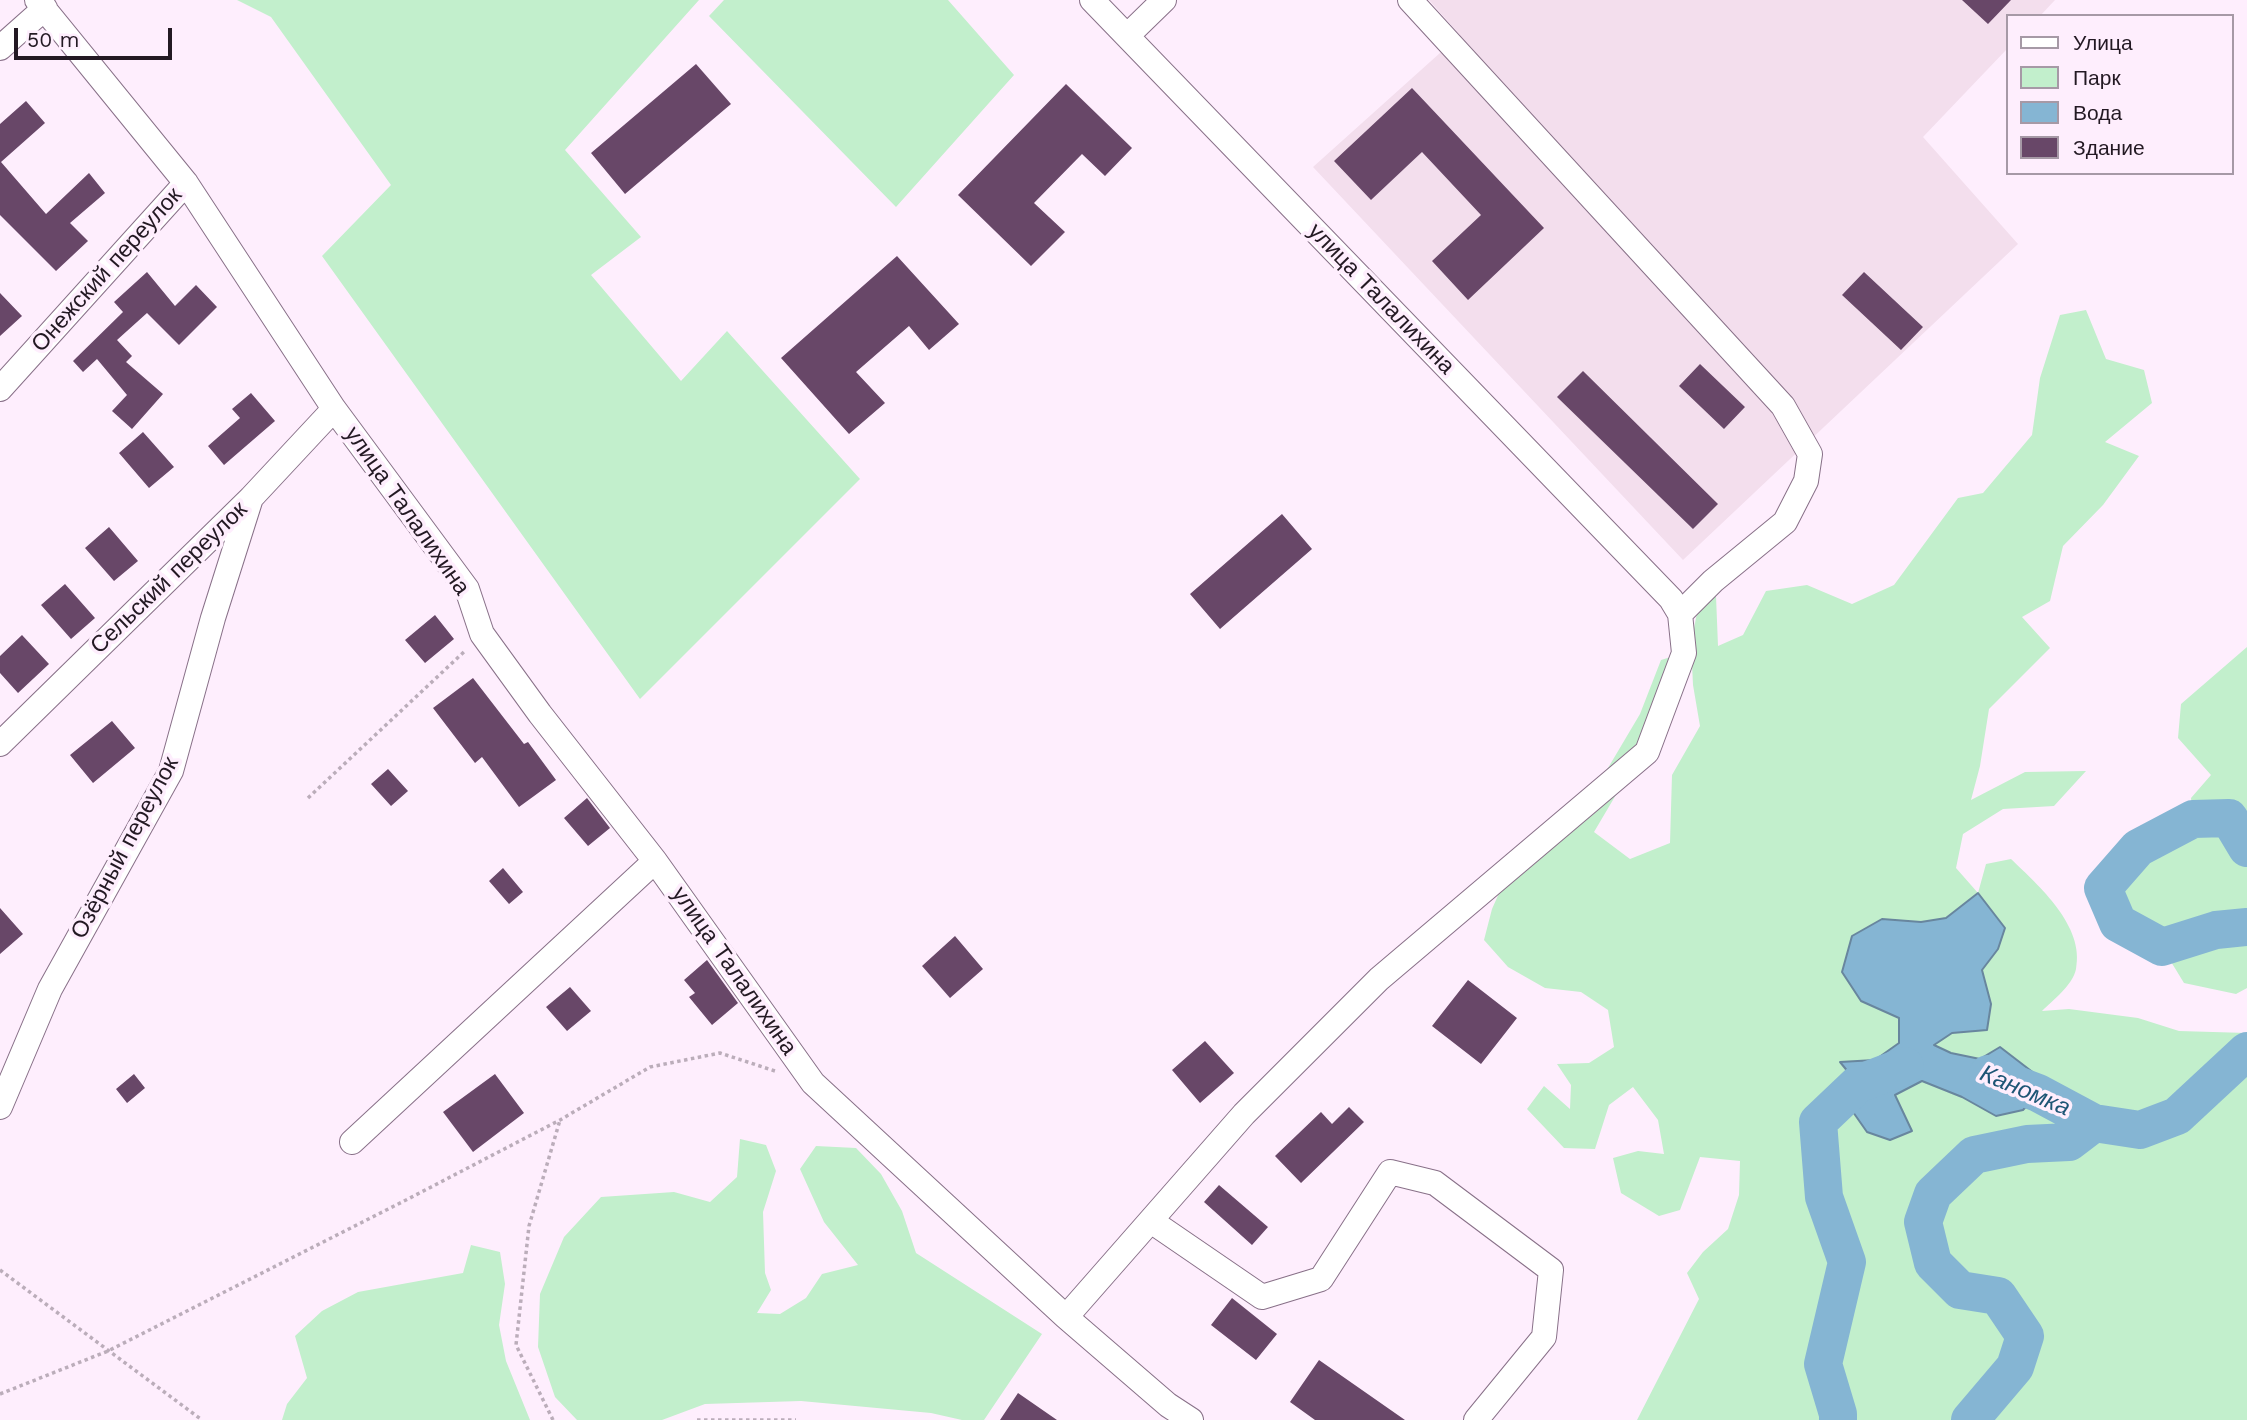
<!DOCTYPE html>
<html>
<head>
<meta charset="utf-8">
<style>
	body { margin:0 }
	#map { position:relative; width:2247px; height:1420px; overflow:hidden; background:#feeefd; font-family:"Work Sans",sans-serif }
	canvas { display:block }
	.legend { position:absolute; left:2006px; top:14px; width:228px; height:161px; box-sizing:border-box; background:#feeefd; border:2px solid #a699a6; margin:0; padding:9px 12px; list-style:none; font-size:21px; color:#231923 }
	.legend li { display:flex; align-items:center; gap:14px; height:35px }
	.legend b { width:35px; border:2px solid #a699a6 }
	.scale { position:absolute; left:14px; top:28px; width:158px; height:32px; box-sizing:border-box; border:4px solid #231923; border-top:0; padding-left:9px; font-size:21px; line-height:24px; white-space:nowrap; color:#231923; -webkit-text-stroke:5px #feeefd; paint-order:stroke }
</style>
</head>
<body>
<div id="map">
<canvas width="2247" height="1420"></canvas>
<ul class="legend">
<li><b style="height:9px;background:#fff"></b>Улица</li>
<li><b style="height:19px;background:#c2efcc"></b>Парк</li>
<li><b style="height:19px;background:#85b5d3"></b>Вода</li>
<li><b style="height:19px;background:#684768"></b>Здание</li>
</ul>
<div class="scale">50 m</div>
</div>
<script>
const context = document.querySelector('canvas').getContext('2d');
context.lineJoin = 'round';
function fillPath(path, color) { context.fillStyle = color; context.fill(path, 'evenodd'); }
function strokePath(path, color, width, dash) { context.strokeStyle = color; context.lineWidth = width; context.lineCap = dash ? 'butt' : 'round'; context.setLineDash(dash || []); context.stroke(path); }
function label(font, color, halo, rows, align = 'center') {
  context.font = font + ' "Work Sans",sans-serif'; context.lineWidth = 7; context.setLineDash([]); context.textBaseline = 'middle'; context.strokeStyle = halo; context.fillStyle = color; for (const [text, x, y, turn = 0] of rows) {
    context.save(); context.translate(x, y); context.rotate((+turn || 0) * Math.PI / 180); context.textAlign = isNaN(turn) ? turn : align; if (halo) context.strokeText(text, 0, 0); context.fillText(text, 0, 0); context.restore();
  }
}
fillPath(new Path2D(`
	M1429 0H2055L2040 16H2007V49L1923 137 2018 244 1683 560 1313 167 1460 35Z`), '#f3deed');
fillPath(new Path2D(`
	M237 0H699L565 150 641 237 591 275 681 381 727 331 860 479 640 699 322 256 391 185 271 17Z
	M724 0H948L1014 75 896 207 709 16Z
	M2086 310 2106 359 2144 370 2152 403 2105 442 2139 456 2103 505 2063 546 2050 601 2022 617 2050 648 1989 709 1980 766 1971 800 2025 772 2086 771 2054 806 2003 809 1963 834 1956 868 1978 893 1986 864 2011 859C2039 886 2085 926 2076 969 2073 985 2052 1001 2042 1011L2069 1009 2138 1018 2179 1031 2247 1033V1420H1637L1699 1299 1687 1273 1703 1252 1728 1229 1739 1195 1740 1161 1700 1157 1680 1210 1659 1216 1621 1193 1613 1158 1638 1151 1664 1154 1658 1120 1633 1087 1609 1105 1595 1149 1564 1148 1527 1109 1544 1086 1570 1109 1571 1085 1557 1064 1589 1063 1614 1047 1608 1010 1581 992 1545 988 1508 967 1484 940 1492 909 1508 873 1608 768 1640 714 1661 660 1674 656 1620 788 1594 832 1630 859 1670 843 1672 775 1700 726 1693 685 1691 643 1699 603 1716 596 1718 646 1743 635 1766 591 1807 585 1852 604 1894 585 1958 498 1983 493 2032 435 2040 378 2060 315Z
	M2247 647V988L2236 994 2184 983 2162 947 2118 923 2103 888 2138 848 2193 819 2191 798 2211 775 2178 738 2181 704Z
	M740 1139 766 1145 776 1171 763 1212 765 1273 771 1290 757 1313 780 1314 806 1298 822 1274 858 1265 824 1222 800 1169 816 1146 856 1148 881 1174 902 1211 916 1253 1042 1334 984 1420H962L931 1413 801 1401 705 1404 662 1420H577L555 1397 538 1347 540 1294 564 1237 601 1197 674 1192 710 1202 737 1177Z
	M471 1245 500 1252 505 1284 499 1325 506 1361 530 1420H282L287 1404 307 1378 295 1336 322 1311 358 1292 463 1273Z`), '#c2efcc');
const water = new Path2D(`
	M1978 893 2005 928 1998 949 1982 970 1991 1004 1987 1030 1952 1033 1934 1045 1951 1053 1980 1059 2000 1047 2039 1077 2038 1093 2023 1110 1996 1116 1962 1097 1922 1081 1895 1095 1912 1131 1890 1140 1867 1132 1853 1112 1858 1084 1840 1062 1875 1060 1899 1043V1018L1861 1001 1842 972 1852 936 1882 919 1921 922 1946 918Z`);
fillPath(water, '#85b5d3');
strokePath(water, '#68869e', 2);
strokePath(new Path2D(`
	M2247 848 2229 818 2193 819 2138 848 2103 888 2118 923 2162 947 2216 930 2247 927
	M1988 1074 2038 1093 2094 1123
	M1838 1420V1414L1823 1364 1847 1262 1824 1197 1818 1122 1858 1084 1905 1066
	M1970 1420 2015 1367 2025 1336 1998 1296 1960 1290 1933 1263 1923 1222 1933 1194 1974 1155 2027 1144 2069 1142 2094 1123 2140 1130 2177 1116 2247 1051`), '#85b5d3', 38);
fillPath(new Path2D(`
	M1962 0H2011L1988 24Z
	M696 64 731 104 625 194 591 153Z
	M1066 84 1132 148 1105 176 1082 154 1034 203 1065 232 1031 266 958 195Z
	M1412 88 1544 228 1468 300 1432 261 1481 215 1422 152 1371 200 1334 161Z
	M26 101 45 123 1 162 46 214 89 173 105 193 70 223 88 241 56 271 0 215V124Z
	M897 256 959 324 929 350 909 326 856 372 885 403 849 434 781 358Z
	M147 272 175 306 196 285 217 307 179 345 147 313 117 340 132 356 126 362 163 394 132 429 112 411 127 395 97 359 83 372 73 361 123 312 114 302Z
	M1864 272 1923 327 1901 350 1842 295Z
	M0 293 22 316 0 336Z
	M1700 364 1745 407 1724 429 1679 386Z
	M1583 371 1718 504 1693 529 1557 397Z
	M251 393 275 421 224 465 208 446 240 418 232 409Z
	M143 432 174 467 149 488 119 453Z
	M1282 514 1312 549 1220 629 1190 594Z
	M109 527 138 561 114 581 85 548Z
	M65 584 95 618 71 639 41 605Z
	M435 615 454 639 425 663 405 640Z
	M22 635 49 664 18 693 0 673V656Z
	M473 678 524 744 528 742 556 780 519 807 482 757 475 763 433 708Z
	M112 721 135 748 93 783 70 755Z
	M388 769 408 791 391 806 371 784Z
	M587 798 610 828 588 846 564 818Z
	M503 868 523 892 509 904 489 881Z
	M0 908 23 934 0 954Z
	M955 936 983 969 950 998 922 966Z
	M707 960 738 1003 712 1025 689 997 695 993 684 980Z
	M1468 980 1517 1018 1481 1064 1432 1026Z
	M570 987 591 1011 567 1031 546 1007Z
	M1205 1041 1234 1073 1200 1103 1172 1070Z
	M134 1074 145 1088 127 1103 116 1089Z
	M495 1074 524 1113 473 1152 443 1112Z
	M1349 1107 1364 1122 1301 1183 1275 1156 1321 1112 1332 1124Z
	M1219 1185 1268 1227 1252 1245 1204 1202Z
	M1232 1298 1277 1334 1256 1360 1211 1325Z
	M1319 1360 1405 1420H1315L1290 1402Z
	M1018 1393 1057 1420H1000Z`), '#684768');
const minor = new Path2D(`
	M37 0 186 183 334 409 467 589 482 634 540 714 655 861 813 1083 1066 1317 1244 1114 1379 979 1647 752 1684 653 1680 614 1671 599 1092 0
	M1410 0 1783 406 1810 454 1806 481 1785 522 1713 581 1680 614
	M1127 36 1164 0
	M0 48 45 8
	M0 389 186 183
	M0 744 251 498 334 409
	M0 1107 50 989 171 771 213 618 251 498
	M352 1142 655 861
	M1151 1221 1262 1297 1321 1279 1390 1172 1435 1183 1551 1270 1544 1337 1476 1420
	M1066 1317 1168 1405 1191 1420`);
strokePath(minor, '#887088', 26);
strokePath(new Path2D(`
	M308 798 466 650
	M0 1270 202 1420
	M0 1394 108 1351 408 1199 560 1120 650 1067 720 1053 775 1071
	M553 1420 516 1345 529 1226 560 1120
	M697 1420H796`), '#bbadba', 3.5, [3.5, 3.5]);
strokePath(minor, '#fff', 24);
label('23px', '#231923', '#feeefd', [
	["Онежский переулок",107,270,-48],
	["улица Талалихина",1381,299,46],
	["улица Талалихина",407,511,55],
	["Сельский переулок",169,578,-44],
	["Озёрный переулок",125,848,-62],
	["улица Талалихина",734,971,55]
]);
label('italic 24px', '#1d5575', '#feeefd', [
	["Каномка",2025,1091,23]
]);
</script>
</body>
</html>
